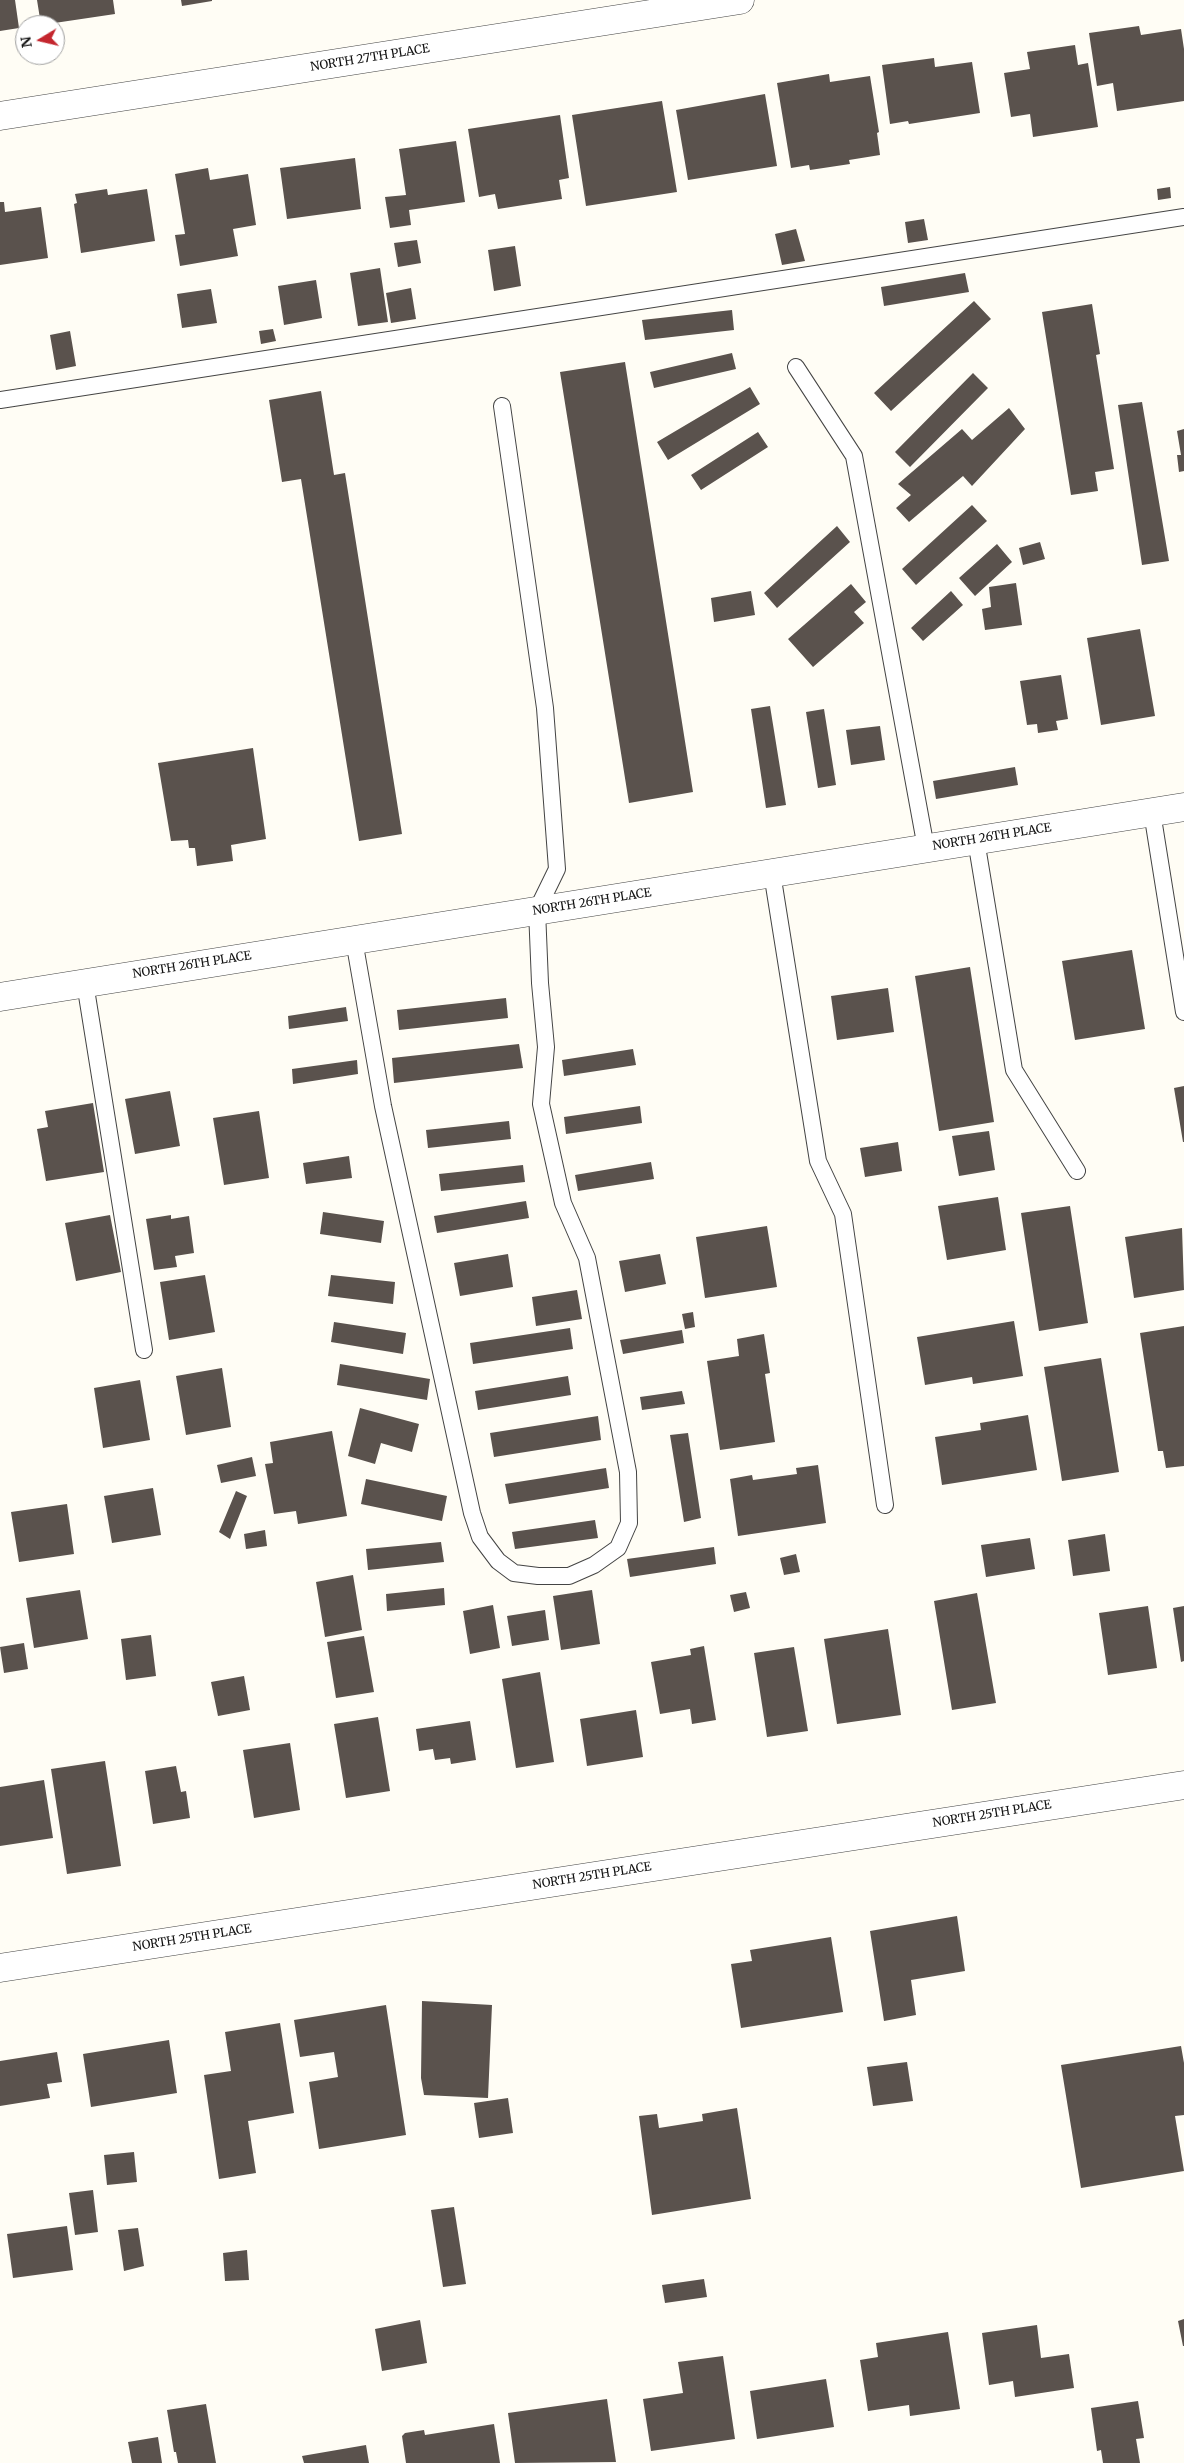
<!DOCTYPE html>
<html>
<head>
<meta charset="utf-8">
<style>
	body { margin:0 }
	#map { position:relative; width:1184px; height:2463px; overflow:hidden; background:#fffdf5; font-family:Merriweather,serif }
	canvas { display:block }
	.north { position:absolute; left:15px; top:15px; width:50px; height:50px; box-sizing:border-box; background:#fff; border:1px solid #a0a0a0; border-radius:50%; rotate:261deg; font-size:14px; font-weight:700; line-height:20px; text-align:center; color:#111 }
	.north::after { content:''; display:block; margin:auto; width:18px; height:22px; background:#c4262e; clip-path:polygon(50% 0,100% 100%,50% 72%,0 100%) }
</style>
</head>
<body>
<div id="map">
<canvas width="1184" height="2463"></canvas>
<div class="north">N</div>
</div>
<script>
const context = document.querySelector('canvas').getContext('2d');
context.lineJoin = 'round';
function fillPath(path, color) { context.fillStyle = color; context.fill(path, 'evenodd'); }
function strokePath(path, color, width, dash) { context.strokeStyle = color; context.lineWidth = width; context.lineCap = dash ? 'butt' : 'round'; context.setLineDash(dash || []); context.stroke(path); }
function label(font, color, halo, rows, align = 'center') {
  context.font = font + ' Merriweather,serif'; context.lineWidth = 5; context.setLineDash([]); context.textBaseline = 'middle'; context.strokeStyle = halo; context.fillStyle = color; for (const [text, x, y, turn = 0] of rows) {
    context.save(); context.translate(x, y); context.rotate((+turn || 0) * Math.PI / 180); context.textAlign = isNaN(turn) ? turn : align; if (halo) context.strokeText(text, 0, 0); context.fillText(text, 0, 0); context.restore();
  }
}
fillPath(new Path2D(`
	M0 0H15L19 28 0 31Z
	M37 0H113L115 14 41 25Z
	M181 0H212V1L182 6Z
	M1139 26 1141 35 1181 29 1184 49V101L1117 111 1113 83 1097 86 1089 33Z
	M1075 45 1078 65 1088 63 1098 127 1033 137 1030 114 1011 117 1004 73 1030 69 1027 52Z
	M934 58 935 67 972 62 980 113 909 124 908 121 890 124 882 65Z
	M829 74 830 82 870 76 879 132 877 133 880 155 849 160 850 164 810 170 809 165 791 168 777 83Z
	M765 94 777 166 688 180 676 110Z
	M662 101 677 192 586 206 572 115Z
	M560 115 569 178 559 180 562 199 498 209 495 194 479 197 468 129Z
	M456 141 465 202 409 210 411 225 390 228 385 197 406 195 399 149Z
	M355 158 361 209 287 219 280 168Z
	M208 168 210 180 248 174 256 225 233 229 238 256 180 266 175 235 185 234 175 174Z
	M1170 187 1171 198 1158 200 1157 189Z
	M107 189 108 195 147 189 155 241 81 253 74 204 77 203 75 194Z
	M0 202H4L5 212 41 207 48 258 0 265Z
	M924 219 928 240 908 243 905 222Z
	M796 229 805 261 782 265 775 234Z
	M417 240 421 263 398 267 394 243Z
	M515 246 521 286 494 291 488 250Z
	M380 268 388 322 358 326 350 273Z
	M965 273 969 292 884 306 881 287Z
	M316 280 322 318 284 325 278 286Z
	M411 288 416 319 391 323 386 293Z
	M211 289 217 323 182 328 177 294Z
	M974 301 991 319 891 411 874 393Z
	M1092 304 1100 354 1096 355 1114 469 1095 472 1098 491 1071 495 1042 312Z
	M732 310 734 330 645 340 642 320Z
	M273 329 276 341 261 344 259 331Z
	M70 331 76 366 56 370 50 335Z
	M732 353 736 369 654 388 650 372Z
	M625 362 693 792 629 803 560 372Z
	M973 373 988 388 910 467 895 452Z
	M750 387 760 404 668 460 657 442Z
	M321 391 334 475 345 473 402 834 359 841 301 479 282 482 269 400Z
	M1142 402 1169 561 1142 565 1118 405Z
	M1009 408 1025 429 972 486 963 476 909 522 896 508 911 495 898 484 962 429 972 440Z
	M1184 429V471L1179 472 1177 455H1181L1177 431Z
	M758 432 768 447 701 490 691 475Z
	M972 505 987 521 916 585 902 569Z
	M837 526 850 542 777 608 764 593Z
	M1040 542 1045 559 1023 565 1019 548Z
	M997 544 1012 562 975 596 959 578Z
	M1016 583 1022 625 985 630 982 609 991 607 989 587Z
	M851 584 866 602 854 612 864 623 813 667 788 639Z
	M751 591 755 615 714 622 711 598Z
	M951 591 963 605 923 641 911 628Z
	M1140 629 1155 716 1101 725 1087 638Z
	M1061 675 1068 719 1056 721 1058 730 1038 733 1037 724 1027 725 1020 681Z
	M770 706 786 805 766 808 751 709Z
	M824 709 836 785 818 788 806 712Z
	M880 726 885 760 851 765 846 730Z
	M253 748 266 839 231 845 233 861 197 866 195 848H189L188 840 171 841 158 763Z
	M1015 767 1018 785 936 799 933 781Z
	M1132 950 1145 1029 1075 1040 1062 961Z
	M970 967 994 1122 939 1131 915 976Z
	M888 988 894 1032 837 1040 831 996Z
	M506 998 508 1018 399 1030 397 1010Z
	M346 1007 348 1021 289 1029 288 1016Z
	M519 1044 523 1068 394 1083 392 1058Z
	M633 1049 636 1065 564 1076 562 1060Z
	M357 1060 358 1074 293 1084 292 1069Z
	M1184 1086V1142H1183L1174 1088Z
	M170 1091 180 1146 135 1154 125 1099Z
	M93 1103 104 1172 46 1181 37 1129 48 1127 45 1111Z
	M640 1106 642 1123 566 1134 564 1117Z
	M259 1111 269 1178 224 1185 213 1118Z
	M509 1121 511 1139 428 1148 426 1130Z
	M989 1131 995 1170 959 1176 952 1136Z
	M898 1142 902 1171 865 1177 860 1148Z
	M349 1156 352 1178 306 1184 303 1163Z
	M651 1162 654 1179 578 1191 575 1175Z
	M523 1165 525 1182 441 1191 439 1174Z
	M998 1197 1006 1250 947 1260 938 1206Z
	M526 1201 529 1218 437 1233 434 1216Z
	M1070 1206 1088 1323 1039 1331 1021 1213Z
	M323 1212 384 1221 381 1243 320 1234Z
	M110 1215 121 1272 76 1281 65 1223Z
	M171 1215V1219L189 1216 194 1253 175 1256 177 1267 154 1270 146 1219Z
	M767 1226 777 1287 705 1298 696 1237Z
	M1182 1228 1184 1290 1134 1298 1125 1237Z
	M508 1254 513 1287 460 1296 454 1263Z
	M660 1254 666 1284 625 1292 619 1261Z
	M205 1275 215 1332 169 1340 160 1282Z
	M331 1275 395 1282 393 1304 328 1296Z
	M577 1290 582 1319 536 1326 532 1297Z
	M693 1312 695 1327 685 1329 682 1314Z
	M1014 1321 1023 1376 973 1384 972 1377 925 1385 917 1337Z
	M334 1322 406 1333 403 1354 331 1342Z
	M1184 1326V1466L1166 1468 1163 1451H1158L1140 1333Z
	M570 1328 573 1349 473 1364 470 1343Z
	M682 1330 684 1343 623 1354 620 1340Z
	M764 1334 770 1373 765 1374 775 1442 720 1450 707 1361 739 1356 737 1339Z
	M1101 1358 1119 1472 1062 1481 1044 1367Z
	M340 1364 430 1379 427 1400 337 1385Z
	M222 1368 231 1427 186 1435 176 1376Z
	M568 1376 571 1395 478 1410 475 1391Z
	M140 1380 150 1440 103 1448 94 1388Z
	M682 1391 685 1404 642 1410 640 1397Z
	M360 1408 419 1424 412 1452 381 1443 375 1464 348 1456Z
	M1028 1415 1037 1470 942 1485 935 1437 981 1430 980 1423Z
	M598 1416 601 1440 494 1457 490 1433Z
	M332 1431 347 1516 298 1524 296 1511 274 1514 265 1464 273 1463 270 1442Z
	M688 1433 701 1518 684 1522 670 1435Z
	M252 1457 256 1476 221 1483 217 1465Z
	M818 1465 826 1523 738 1536 730 1479 752 1475 753 1480 797 1474 796 1468Z
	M606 1468 609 1488 509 1504 505 1484Z
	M366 1479 447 1496 442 1521 361 1504Z
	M153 1488 161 1535 112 1543 104 1496Z
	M236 1491 247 1496 230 1539 219 1532Z
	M67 1504 74 1554 19 1562 11 1512Z
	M595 1520 598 1538 515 1549 512 1532Z
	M265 1530 267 1546 246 1549 244 1534Z
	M1105 1534 1110 1571 1073 1576 1068 1540Z
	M1030 1538 1035 1569 986 1577 981 1545Z
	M441 1542 444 1562 368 1570 366 1549Z
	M714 1547 716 1564 630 1577 627 1559Z
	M796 1554 800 1572 784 1575 780 1558Z
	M353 1575 362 1630 325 1637 316 1582Z
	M444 1588 445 1605 387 1611 386 1594Z
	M80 1590 88 1639 34 1648 26 1598Z
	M592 1590 600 1644 561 1650 553 1596Z
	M746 1592 750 1608 734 1612 730 1595Z
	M977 1593 996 1703 952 1710 934 1601Z
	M493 1605 500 1648 470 1654 463 1611Z
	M1148 1606 1157 1668 1108 1675 1099 1613Z
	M1184 1606V1661L1181 1662 1173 1608Z
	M545 1610 549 1640 512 1646 507 1616Z
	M888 1629 901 1715 837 1724 824 1639Z
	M151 1635 156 1676 126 1680 121 1639Z
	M364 1636 374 1692 336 1698 327 1642Z
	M24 1643 28 1669 4 1673 0 1647Z
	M704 1646 716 1720 692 1724 690 1709 660 1714 651 1662 691 1655 690 1649Z
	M794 1647 808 1731 767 1737 754 1653Z
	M540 1672 554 1762 516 1768 502 1679Z
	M244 1676 250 1710 218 1716 211 1682Z
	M636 1710 643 1757 587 1766 580 1719Z
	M378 1717 390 1791 346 1798 334 1724Z
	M470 1721 476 1760 451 1764 450 1758 435 1760 433 1749 419 1751 416 1729Z
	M290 1743 300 1810 254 1818 243 1750Z
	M105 1761 121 1866 67 1874 51 1769Z
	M176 1766 181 1792 186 1791 190 1818 153 1824 145 1771Z
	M44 1780 53 1838 0 1846V1787Z
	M957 1916 965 1971 911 1980 916 2015 884 2021 870 1931Z
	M831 1937 843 2012 741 2028 731 1964 752 1961 750 1950Z
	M422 2001 492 2005 488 2098 424 2095 421 2078Z
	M386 2005 406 2135 319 2149 309 2082 338 2077 334 2052 300 2057 294 2020Z
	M280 2023 294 2113 248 2121 256 2173 219 2179 204 2075 231 2071 225 2032Z
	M169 2040 177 2093 91 2107 83 2054Z
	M1181 2046 1184 2063V2115L1175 2116 1184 2171 1081 2188 1061 2065Z
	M57 2052 62 2082 47 2084 50 2098 0 2106V2061Z
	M907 2062 913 2101 873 2106 867 2067Z
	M508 2098 513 2133 479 2138 474 2103Z
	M737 2108 751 2199 652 2215 639 2116 657 2114 659 2128 703 2121 702 2114Z
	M134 2152 137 2182 107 2185 104 2155Z
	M93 2190 98 2232 75 2235 69 2193Z
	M454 2207 466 2284 443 2287 431 2210Z
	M67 2226 73 2270 13 2278 7 2234Z
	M138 2228 144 2266 124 2271 118 2230Z
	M247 2250 249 2280 225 2281 223 2253Z
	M704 2279 707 2297 665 2303 662 2285Z
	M1184 2319V2346H1183L1178 2321Z
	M420 2320 427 2363 382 2371 375 2329Z
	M1037 2325 1041 2358 1069 2354 1074 2388 1015 2397 1013 2381 989 2385 982 2333Z
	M948 2332 960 2409 910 2416 909 2405 868 2411 860 2360 878 2357 876 2343Z
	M723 2356 735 2439 651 2451 643 2399 683 2393 678 2362Z
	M826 2379 834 2427 757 2439 750 2391Z
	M607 2399 616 2462 515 2463 508 2413Z
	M1138 2401 1144 2438 1136 2439 1140 2463H1103L1101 2450 1097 2451 1091 2408Z
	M206 2404 216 2463H178L176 2452H174L167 2410Z
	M494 2424 500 2463H406L402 2436 405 2433 424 2430 425 2435Z
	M158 2437 162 2463H132L128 2442Z
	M366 2445 369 2463H304L302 2456Z`), '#5a524d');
const lane = new Path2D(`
	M796 367 854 456 926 848
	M0 400 1184 217
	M1152 812 1184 1012
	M976 840 1014 1070 1077 1171
	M772 873 818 1161 843 1214 885 1505
	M354 940 383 1106 472 1513 480 1537 498 1561 514 1573 538 1576H569L594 1565 618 1548 629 1523 628 1472 587 1258 563 1203 541 1104 546 1047 540 983 537 910 557 869 545 708 502 406
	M85 983 144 1350`);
const street = new Path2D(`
	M0 116 740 0
	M0 997 1184 807
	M0 1968 1184 1785`);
strokePath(lane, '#444', 18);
strokePath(street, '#444', 29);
strokePath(lane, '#fff', 16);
strokePath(street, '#fff', 28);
label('12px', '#111', '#fff', [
	["NORTH 27TH PLACE",370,58,-9],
	["NORTH 26TH PLACE",992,837,-9],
	["NORTH 26TH PLACE",592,902,-9],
	["NORTH 26TH PLACE",192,965,-9],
	["NORTH 25TH PLACE",992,1814,-9],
	["NORTH 25TH PLACE",592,1876,-9],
	["NORTH 25TH PLACE",192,1938,-9]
]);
</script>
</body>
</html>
